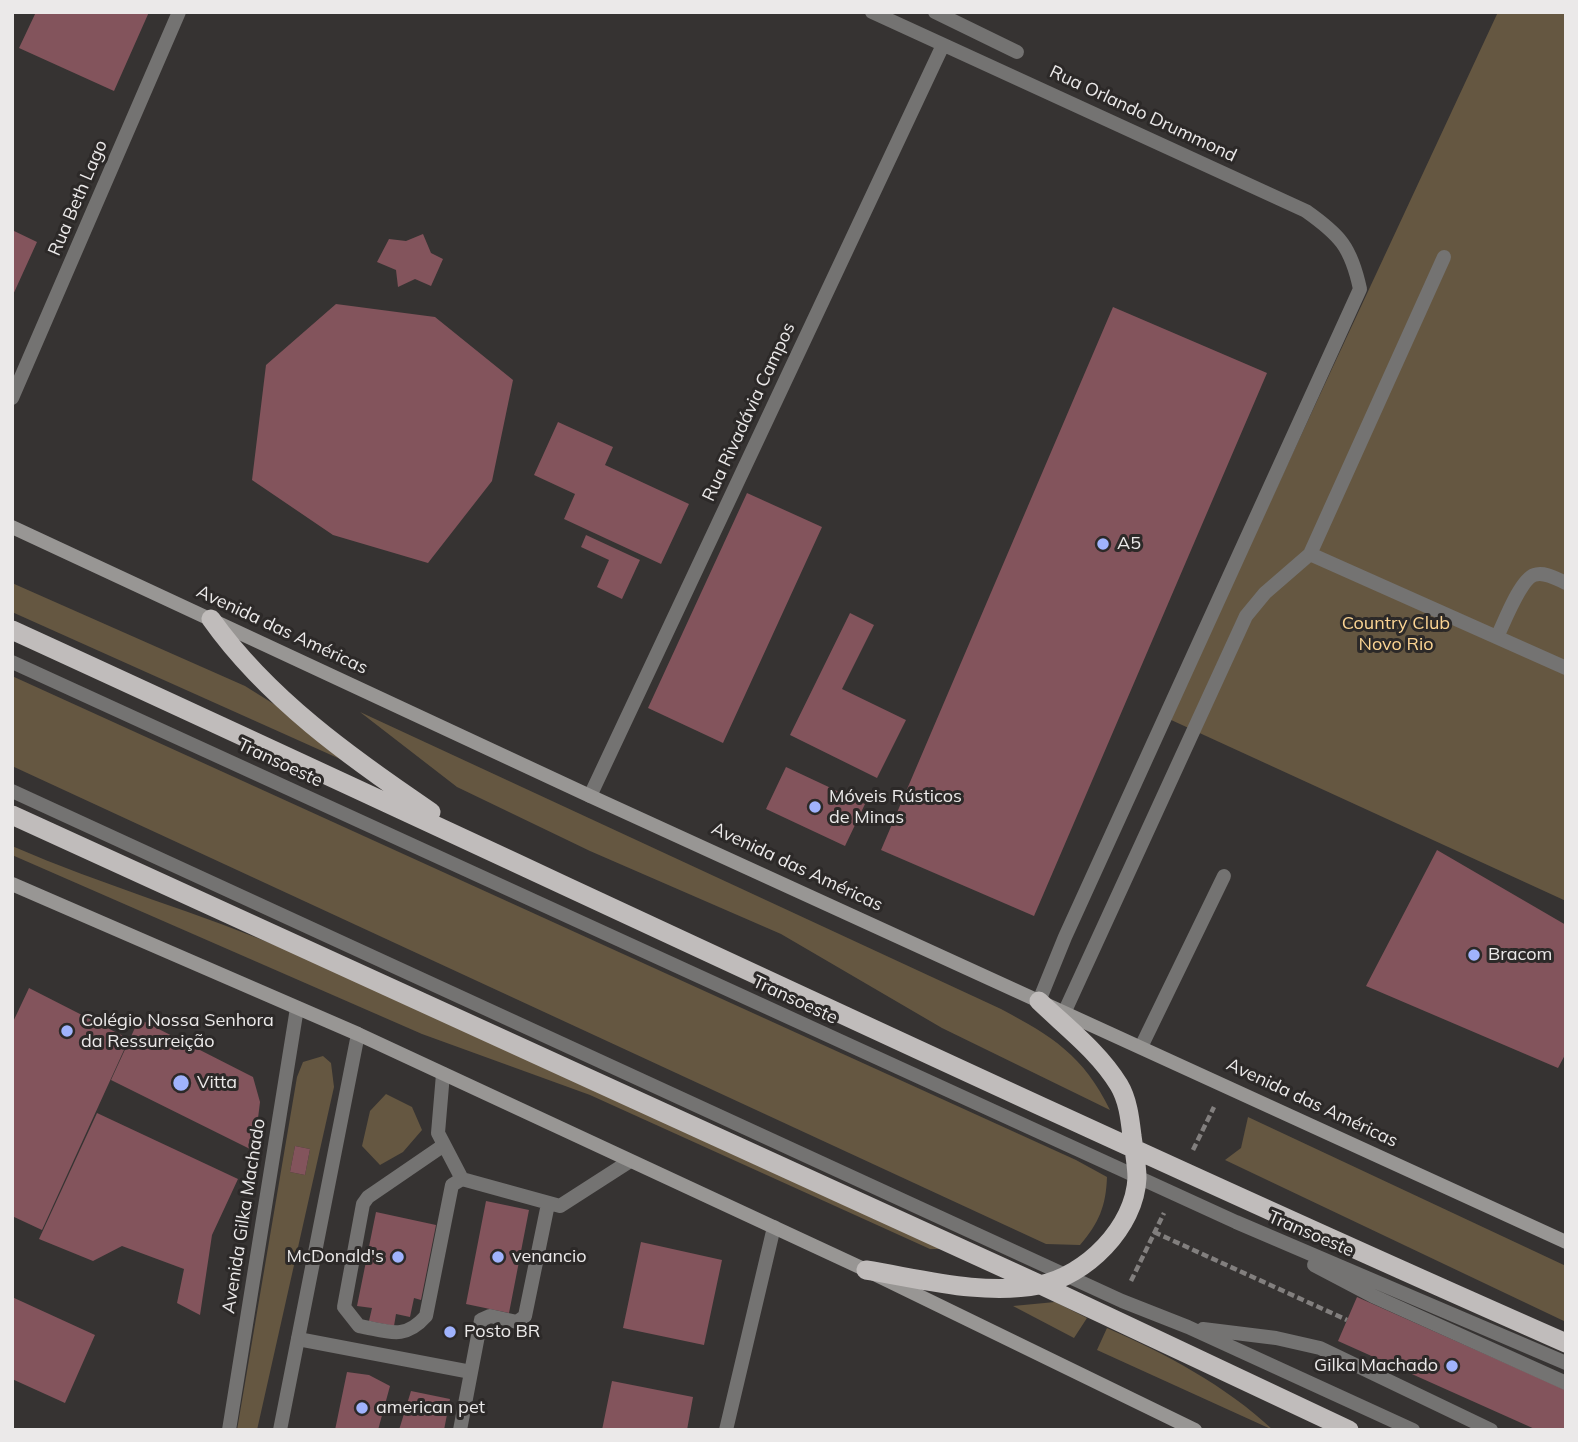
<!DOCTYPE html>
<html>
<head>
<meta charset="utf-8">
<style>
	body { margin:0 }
	#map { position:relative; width:1578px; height:1442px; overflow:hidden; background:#363332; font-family:Mulish,sans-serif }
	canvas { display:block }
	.frame { position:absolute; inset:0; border:14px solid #ebe9e9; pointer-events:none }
</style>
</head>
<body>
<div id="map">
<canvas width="1578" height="1442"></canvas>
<div class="frame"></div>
</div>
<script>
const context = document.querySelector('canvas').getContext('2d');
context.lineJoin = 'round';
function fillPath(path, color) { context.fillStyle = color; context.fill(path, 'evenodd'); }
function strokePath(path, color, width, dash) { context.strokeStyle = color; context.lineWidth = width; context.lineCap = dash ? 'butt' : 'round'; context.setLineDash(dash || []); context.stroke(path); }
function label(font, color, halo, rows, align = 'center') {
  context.font = font + ' Mulish,sans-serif'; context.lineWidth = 6; context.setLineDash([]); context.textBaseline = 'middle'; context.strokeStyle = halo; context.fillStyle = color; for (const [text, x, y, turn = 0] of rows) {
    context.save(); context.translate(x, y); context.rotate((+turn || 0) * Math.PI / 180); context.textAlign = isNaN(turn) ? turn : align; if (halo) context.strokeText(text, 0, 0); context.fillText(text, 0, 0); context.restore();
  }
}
fillPath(new Path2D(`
	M1498 12H1566V901L1169 719Z
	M12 583 245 686 277 706 349 763 12 612Z
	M12 676 1076 1160 1107 1177C1106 1206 1099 1223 1080 1245L1046 1244 12 766Z
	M360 712 1001 1009C1052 1036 1084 1056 1110 1110L942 1028 781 934 590 851 457 787Z
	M12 846C104 886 200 913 292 952L948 1249H930L590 1095 422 1034 12 855Z
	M323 1056 331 1063 334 1087 257 1430H237L297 1077 303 1062ZM295 1146 310 1149 305 1175 290 1172Z
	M386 1094 412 1107 422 1130 403 1152 380 1165 362 1146 370 1111Z
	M1248 1117 1566 1266V1322L1225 1160 1241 1148Z
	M1055 1302 1087 1318 1074 1338 1013 1306Z
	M1107 1328C1166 1354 1225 1385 1273 1430L1097 1350Z`), '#655741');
fillPath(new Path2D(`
	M36 12H149L114 91 19 48Z
	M12 230 37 242 12 297Z
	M423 234 431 253 443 259 431 286 415 279 398 287 396 270 377 262 389 239 406 241Z
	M336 304 435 317 513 380 492 481 428 563 333 535 252 480 266 365Z
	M1113 307 1267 373 1034 916 881 850Z
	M558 422 613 447 605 465 689 504 661 564 564 519 575 494 534 475Z
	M747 493 822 527 723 743 648 708Z
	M586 535 640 560 622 599 597 587 609 560 581 547Z
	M850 613 874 625 842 689 906 720 877 778 790 735Z
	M786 767 865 804 845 846 766 809Z
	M1437 850 1566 925V1053L1558 1068 1366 986Z
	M29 988 129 1039 42 1230 12 1216V1024Z
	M139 1019 253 1077 260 1102 254 1151 111 1080Z
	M97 1113 238 1179 212 1235 200 1315 177 1303 184 1269 122 1246 93 1261 39 1239Z
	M295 1146 310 1149 305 1175 290 1172Z
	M486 1201 529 1210 509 1313 466 1304Z
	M376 1212 436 1225 421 1300 414 1298 410 1317 396 1314 394 1326 369 1321 372 1308 357 1306Z
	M641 1242 722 1260 704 1345 623 1328Z
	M12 1297 95 1335 65 1403 12 1379Z
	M1357 1297 1566 1390V1430H1537L1338 1341Z
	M347 1372 369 1375 390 1386 378 1430H335Z
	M612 1381 693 1397 687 1430H602Z
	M411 1391 450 1399 444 1430H399Z`), '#83545c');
strokePath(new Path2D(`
	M1193 1150 1214 1107
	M1154 1232 1347 1320
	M1131 1281 1164 1213`), '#827f7e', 4.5, [7, 3.5]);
strokePath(new Path2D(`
	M935 12 1017 52
	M1310 554 1566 668
	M1497 637C1504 623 1520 580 1534 575 1544 571 1557 579 1566 583
	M12 662 1236 1222 1566 1363
	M12 791 1122 1301 1188 1327 1413 1430
	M1064 1013 1246 616 1265 593 1310 554 1444 257
	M443 1074 438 1133 462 1179
	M444 1145 368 1197 363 1204 344 1307 359 1326C388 1331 404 1341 426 1316L452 1185 462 1179 560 1206 630 1161
	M1314 1265 1373 1296 1566 1383
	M1203 1329 1276 1338 1320 1348 1491 1430
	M298 1339 471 1372
	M460 1430 481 1320 490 1316 517 1322 525 1316 548 1204
	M726 1430 774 1227`), '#747372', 14);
strokePath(new Path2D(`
	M872 12 1306 211C1340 235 1351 247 1360 289L1065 937 1039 1001
	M12 398 179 12
	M590 796 943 45
	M1141 1047 1224 876`), '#747372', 14);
strokePath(new Path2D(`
	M229 1430 297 1008
	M280 1430 358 1034`), '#747372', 14);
strokePath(new Path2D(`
	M12 527 590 796 1566 1242
	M12 884 358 1034 866 1270 1195 1430`), '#989694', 14);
strokePath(new Path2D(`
	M211 619C267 698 351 758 431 812
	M12 630C530 867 1044 1113 1566 1343
	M12 815 1041 1285 1349 1430
	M866 1270C922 1279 983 1296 1039 1285 1086 1276 1135 1227 1137 1178 1137 1165 1134 1150 1132 1136 1130 1119 1128 1100 1119 1085 1099 1052 1066 1027 1039 1001`), '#c0bcbb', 19);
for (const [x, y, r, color] of [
	[1103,544,7,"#a0b3fd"],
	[815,807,7,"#a0b3fd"],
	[1474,955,7,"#a0b3fd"],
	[67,1031,7,"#a0b3fd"],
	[181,1083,9,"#a0b3fd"],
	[398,1257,7,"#a0b3fd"],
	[498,1257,7,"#a0b3fd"],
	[450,1332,7,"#a0b3fd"],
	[1452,1366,7,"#a0b3fd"],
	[362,1408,7,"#a0b3fd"]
]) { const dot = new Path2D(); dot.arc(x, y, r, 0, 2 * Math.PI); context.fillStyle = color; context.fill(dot); strokePath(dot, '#2c2928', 2.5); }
label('18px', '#ebe9e9', '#2c2928', [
	["Rua Orlando Drummond",1143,114,25],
	["Rua Beth Lago",78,198,-67],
	["Rua Rivadávia Campos",749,412,-65],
	["Avenida das Américas",282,630,25],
	["Transoeste",280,763,25],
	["Avenida das Américas",797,867,25],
	["Transoeste",795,1000,25],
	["Avenida das Américas",1312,1103,25],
	["Avenida Gilka Machado",244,1216,-81],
	["Transoeste",1311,1234,23]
]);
label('18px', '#ebe9e9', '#2c2928', [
	["A5",1117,544],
	["Móveis Rústicos",829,797],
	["de Minas",829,818],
	["Bracom",1488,955],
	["Colégio Nossa Senhora",81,1021],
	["da Ressurreição",81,1042],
	["Vitta",197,1083],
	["McDonald's",384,1257,"right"],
	["venancio",512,1257],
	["Posto BR",464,1332],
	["Gilka Machado",1438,1366,"right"],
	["american pet",376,1408]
], 'left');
label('18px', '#fbd493', '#2c2928', [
	["Country Club",1396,624],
	["Novo Rio",1396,645]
]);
</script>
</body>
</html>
